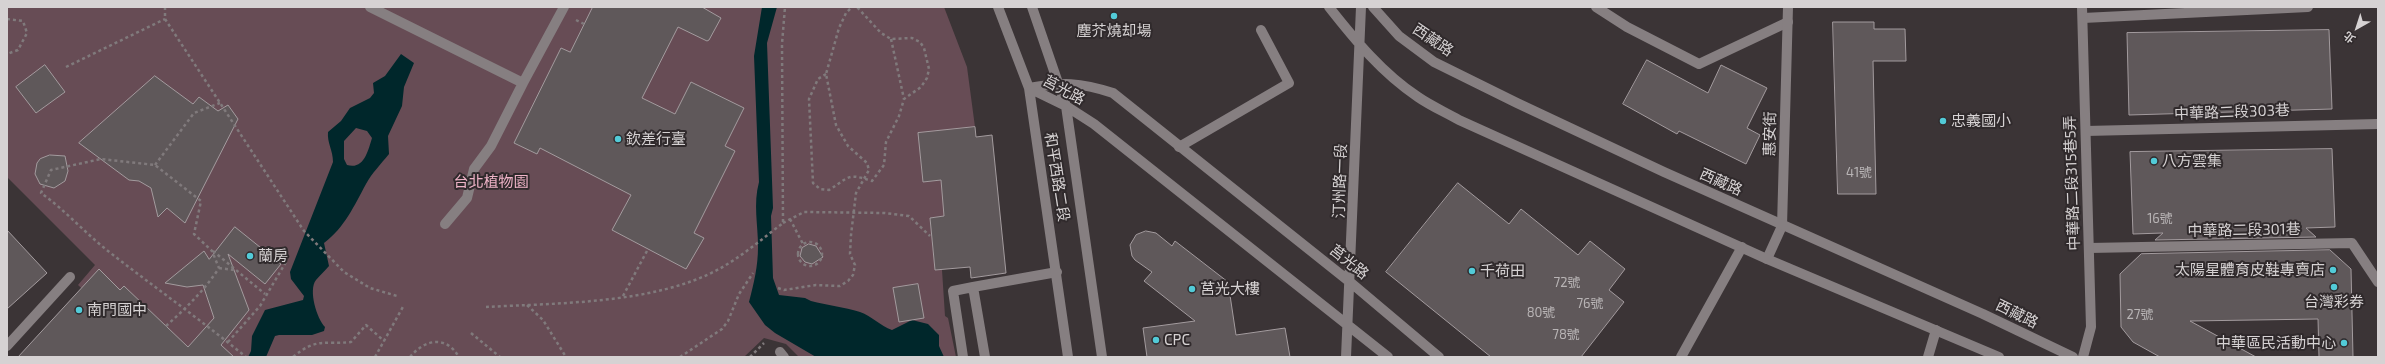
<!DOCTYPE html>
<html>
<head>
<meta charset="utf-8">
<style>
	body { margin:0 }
	#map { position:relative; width:2385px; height:364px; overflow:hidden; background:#3b3436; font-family:"Exo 2","Noto Sans TC",sans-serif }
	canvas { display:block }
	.frame { position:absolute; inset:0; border:8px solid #d6d2d3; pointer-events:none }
	.north { position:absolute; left:2337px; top:8px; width:40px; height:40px; -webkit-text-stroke:3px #302a2c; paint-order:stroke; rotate:219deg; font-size:11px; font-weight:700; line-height:16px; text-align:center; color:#d6d2d3 }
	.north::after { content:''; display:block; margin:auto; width:14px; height:18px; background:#d6d2d3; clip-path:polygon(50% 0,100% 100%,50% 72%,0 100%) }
</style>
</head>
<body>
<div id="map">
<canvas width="2385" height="364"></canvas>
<div class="frame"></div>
<div class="north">北</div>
</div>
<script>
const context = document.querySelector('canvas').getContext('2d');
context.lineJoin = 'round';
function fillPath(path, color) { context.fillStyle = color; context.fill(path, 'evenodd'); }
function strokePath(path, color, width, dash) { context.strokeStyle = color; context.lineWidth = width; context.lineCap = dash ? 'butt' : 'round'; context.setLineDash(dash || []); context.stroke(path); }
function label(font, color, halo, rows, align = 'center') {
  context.font = font + ' "Exo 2","Noto Sans TC",sans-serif'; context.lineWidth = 4; context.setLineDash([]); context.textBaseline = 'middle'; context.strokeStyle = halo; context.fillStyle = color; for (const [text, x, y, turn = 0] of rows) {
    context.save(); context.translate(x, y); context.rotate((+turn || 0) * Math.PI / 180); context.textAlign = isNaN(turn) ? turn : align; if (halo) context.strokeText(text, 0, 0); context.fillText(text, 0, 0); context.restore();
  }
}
fillPath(new Path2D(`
	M7 7H944L967 67 975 127 950 130 959 215 930 218 935 270H942L945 316 948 318 956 357H799L786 344 764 338 744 357H155L78 285 95 265 7 177Z`), '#674c55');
fillPath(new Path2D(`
	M762 7H777L767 43 773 208 771 216 773 278 779 295 805 298 811 301C827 305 844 307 860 312 872 316 880 326 892 330L912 320 928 324 939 335V346L944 357H816L775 333 765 325 749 302C754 283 758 266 758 247 758 224 753 204 759 182L754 56Z
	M401 54 414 63 404 87 402 106 388 136 389 154C381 164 372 173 366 184 354 206 345 227 324 243L329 266C325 271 320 275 316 280 308 290 317 319 325 327L324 331 312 335H279L275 336 266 357H248L251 351 252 336 265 310 303 300 304 296 291 279 290 272 333 162C333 150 327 143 328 132L341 121 350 108 370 98 374 93 373 83 385 76ZM356 128 367 131 372 138C368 151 364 170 347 165L344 159V141Z`), '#00272b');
const building = new Path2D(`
	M593 7H702L721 18 709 40 707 41 678 27 642 98 675 114 691 82 744 108 725 146 735 151 694 233 704 238 686 269 612 230 631 195 540 148 537 154 514 143 561 48 570 52Z
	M1833 22H1874V29H1905L1906 61H1873L1876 194H1838Z
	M2329 30 2332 109 2129 115 2127 33Z
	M1647 60 1708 93 1721 65 1767 88 1747 128 1760 135 1746 164 1679 131 1677 134 1623 104Z
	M45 65 65 92 36 113 16 87Z
	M155 76 193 104 199 97 218 111 228 105 238 119 185 223 167 208 158 217 151 188 139 181 129 180 79 143Z
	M975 127 976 137 992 135 1006 273 971 278 970 267 935 270 930 218 944 216 941 180 923 182 918 133Z
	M2332 149 2335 227 2306 228 2316 237 2155 240 2163 233 2133 234 2130 152Z
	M50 155 65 156 68 171 65 181 54 188 40 184 35 174 37 163 40 159Z
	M1458 183 1509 224 1521 209 1578 255 1590 241 1625 269 1609 290 1624 302 1581 357H1491L1386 272Z
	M235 227 281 264 265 284 228 254 249 310 221 345 234 357H18L99 269 120 290 124 286 188 347 214 318 203 285 187 287 165 283 204 251 209 259Z
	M7 230 47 273 7 309Z
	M1146 231 1156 233 1172 246 1175 241 1228 282 1236 335 1285 328 1290 357H1147L1143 328 1195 321 1144 281 1152 272 1135 260 1132 256 1130 245 1136 235Z
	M809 244 816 246 823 257 812 264 805 262 800 256 802 248Z
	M2330 250 2351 269 2353 357H2319L2318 319 2190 321 2256 357H2160L2133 342 2121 327 2120 274 2141 254Z
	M918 284 924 318 899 322 893 288Z`);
fillPath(building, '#5f585a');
strokePath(building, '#a39b9e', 1);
strokePath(new Path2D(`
	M165 7V19L304 231 344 272 370 288 397 296
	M7 19 23 21 27 33 18 50 7 54
	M576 20 584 24
	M891 39 904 99
	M66 67 165 19
	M826 74 818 79 809 99 813 183 820 189 829 190C851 176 847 173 872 181L884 165 886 142 899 116 904 99 921 87 927 78 929 69 924 48 920 42 912 38 891 39 881 33 857 7
	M155 165 194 113 220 103
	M790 219 803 244
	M783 223 804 212 885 213 909 216 930 236
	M798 254a12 12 0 1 1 24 0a12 12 0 1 1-24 0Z
	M213 251 265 294
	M219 268 234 270
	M778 288 784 290 816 285 840 286 848 281 853 275 855 265 850 254 851 235 856 193 869 170 867 163 848 146 836 125 826 74 839 28 846 13 852 7
	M623 296 648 249
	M527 305 543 320 566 357
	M486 307C558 303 655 304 719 269 741 257 762 239 783 223L782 44 785 7
	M166 326C186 308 204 291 219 268L212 251 194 234 201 201 155 165 101 159 51 170 41 193C65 210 85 233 108 251 154 287 201 320 246 357
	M471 333 500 357
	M228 342 260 306 286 262
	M293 357C317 337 324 345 351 342L366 325 384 341
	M375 357 404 305
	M410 357C425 339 446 335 459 357
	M680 357 722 329 728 321 739 294 753 273
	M750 357 764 343`), '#807a7c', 2.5, [3, 3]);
strokePath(new Path2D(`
	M1596 7 1627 27 1699 64 1788 22
	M2083 18 2308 7
	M2086 131 2378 124
	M1179 147 1289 83 1261 30
	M2089 248 2352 243 2378 282
	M7 346 70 277
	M780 352 784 357
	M963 357 953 291 973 287
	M985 357 973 287 1057 272
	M1681 357 1742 247
	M1928 357 1936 330`), '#867f81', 10);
strokePath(new Path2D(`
	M370 7 523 83 491 146 474 169 467 198 445 224
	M2082 7 2091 327 2083 357
	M523 83 564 7
	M1767 259 1782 226 1788 7`), '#867f81', 10);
strokePath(new Path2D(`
	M998 7 1029 88 1068 357
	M1032 7 1066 106 1102 357
	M1329 7C1355 40 1382 73 1418 97 1431 106 1445 112 1459 120L1767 259 1999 357
	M1373 7 1399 36 1434 62 1517 103 1664 172 1983 314 2073 357
	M1029 88C1063 82 1079 82 1113 93L1350 282 1439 357
	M1029 88 1066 106 1094 124 1388 357
	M1346 357 1361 7`), '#867f81', 10);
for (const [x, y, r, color] of [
	[1114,16,4,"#52cbd8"],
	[1943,121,4,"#52cbd8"],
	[618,139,4,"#52cbd8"],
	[2154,161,4,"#52cbd8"],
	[250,256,4,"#52cbd8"],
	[2333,270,4,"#52cbd8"],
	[1472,271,4,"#52cbd8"],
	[2334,287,4,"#52cbd8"],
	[1192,289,4,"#52cbd8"],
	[79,310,4,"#52cbd8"],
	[1156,340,4,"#52cbd8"],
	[2344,343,4,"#52cbd8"]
]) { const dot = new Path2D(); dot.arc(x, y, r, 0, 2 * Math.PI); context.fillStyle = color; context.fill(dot); strokePath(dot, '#302a2c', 1.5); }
label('13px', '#b8b4b5', null, [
	["41號",1859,173],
	["16號",2160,219],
	["72號",1567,283],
	["76號",1590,304],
	["80號",1541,313],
	["27號",2140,315],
	["78號",1566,335]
]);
label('15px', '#d6d2d3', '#302a2c', [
	["塵芥燒却場",1114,31,"center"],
	["忠義國小",1951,121],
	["欽差行臺",626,139],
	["八方雲集",2162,161],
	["蘭房",258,256],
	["太陽星體育皮鞋專賣店",2325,270,"right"],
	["千荷田",1480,271],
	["莒光大樓",1200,289],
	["台灣彩券",2334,302,"center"],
	["南門國中",87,310],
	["CPC",1164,340],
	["中華區民活動中心",2336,343,"right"]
], 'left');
label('15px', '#d6d2d3', '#302a2c', [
	["西藏路",1433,40,34],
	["莒光路",1064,90,28],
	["中華路二段303巷",2232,112,-2],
	["惠安街",1770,134,-89],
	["和平西路二段",1057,177,81],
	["汀州路一段",1340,181,-88],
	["西藏路",1721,182,24],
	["中華路二段315巷5弄",2072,183,-92],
	["中華路二段301巷",2244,230,-1],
	["莒光路",1349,262,39],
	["西藏路",2017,314,26]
]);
label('15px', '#eeb3c7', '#302a2c', [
	["台北植物園",491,182]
]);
</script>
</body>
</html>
